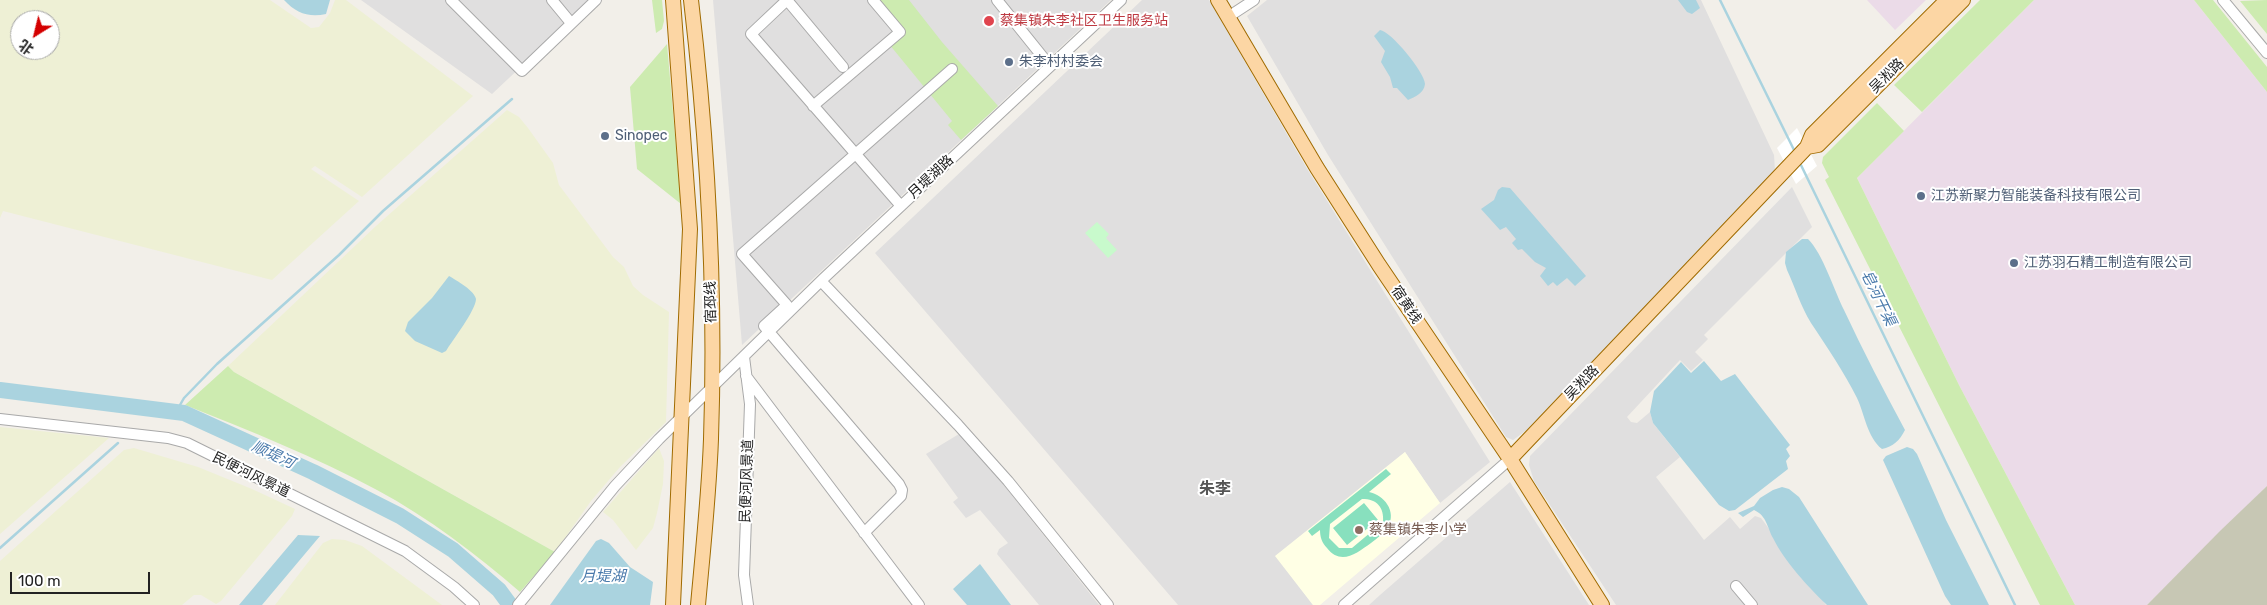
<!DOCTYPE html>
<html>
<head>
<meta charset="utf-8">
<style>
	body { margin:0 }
	#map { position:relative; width:2267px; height:605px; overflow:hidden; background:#f2efe9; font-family:Rubik,"Noto Sans SC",sans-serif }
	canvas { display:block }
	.north { position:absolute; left:10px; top:10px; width:50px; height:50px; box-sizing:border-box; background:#fff; border:1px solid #a7a7a7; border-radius:50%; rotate:216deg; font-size:14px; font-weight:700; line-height:20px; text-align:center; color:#222 }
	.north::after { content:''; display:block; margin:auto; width:18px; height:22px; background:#d40000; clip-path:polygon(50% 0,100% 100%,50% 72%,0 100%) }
	.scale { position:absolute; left:10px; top:572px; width:140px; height:22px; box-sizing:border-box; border:2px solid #222; border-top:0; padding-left:6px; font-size:15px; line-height:18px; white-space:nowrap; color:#222; -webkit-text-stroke:4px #fff; paint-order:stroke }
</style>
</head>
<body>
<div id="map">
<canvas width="2267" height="605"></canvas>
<div class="north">北</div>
<div class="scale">100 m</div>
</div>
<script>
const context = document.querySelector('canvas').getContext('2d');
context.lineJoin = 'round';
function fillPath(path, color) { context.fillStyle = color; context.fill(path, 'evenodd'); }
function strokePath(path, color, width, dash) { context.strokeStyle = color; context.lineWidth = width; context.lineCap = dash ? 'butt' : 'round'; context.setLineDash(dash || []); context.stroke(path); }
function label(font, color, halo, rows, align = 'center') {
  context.font = font + ' Rubik,"Noto Sans SC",sans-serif'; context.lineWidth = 4; context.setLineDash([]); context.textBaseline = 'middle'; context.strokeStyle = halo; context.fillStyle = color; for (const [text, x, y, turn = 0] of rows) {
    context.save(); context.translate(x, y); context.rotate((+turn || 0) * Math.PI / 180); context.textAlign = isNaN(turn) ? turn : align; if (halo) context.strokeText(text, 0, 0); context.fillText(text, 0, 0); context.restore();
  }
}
fillPath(new Path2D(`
	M361 0H592L492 94Z
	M713 0H1111L742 345Z
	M1142 0H1209L1306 167 1490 462 1440 503 1405 452 1276 556 1313 605H1178L875 253Z
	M1267 0H1701L1774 155 1775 171 1527 430 1513 440 1506 437 1328 155 1247 16Z
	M1792 187 1812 227 1704 335 1708 339 1695 352 1703 360 1691 371 1680 360 1627 417 1631 422 1637 423 1650 412 1653 423 1680 457 1656 477 1704 540 1730 517 1740 529 1755 516 1761 518 1826 605H1616L1534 481 1529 465 1530 456Z
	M959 434 999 479 1099 605H1039L997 554 999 549 1008 543 980 510 966 518 953 502 958 498 926 454Z
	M1510 482 1589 605H1369L1380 595Z`), '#e0dfdf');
fillPath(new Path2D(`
	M1867 0H1926L1895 30Z
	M2034 0H2194L2267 92V486L2147 605H2075L1959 385 1857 178Z`), '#ebdbe8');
fillPath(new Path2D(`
	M1405 452 1440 503 1320 605H1313L1275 556Z`), '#ffffe5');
fillPath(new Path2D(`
	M2267 486V605H2147L2220 531Z`), '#c7c7b4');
fillPath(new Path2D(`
	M0 0H270L311 28 319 27 330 13 335 0H346L473 96 362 197 315 166 311 169 359 201 272 280 3 211 0 218ZM20 20H50V50H20Z
	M507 110 519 117 528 128 553 163 559 185 613 257 624 267 633 286 643 295 669 312 666 422 620 467 591 501 555 552 234 372 228 366 376 226Z
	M0 427 109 438 0 534Z
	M134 448 198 467 252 489 295 509 292 516 221 601 216 604 201 595H194L182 605H0V561L124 450Z
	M659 448 664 461 663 484 657 513 653 528 636 550 613 520 603 512Z
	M332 539 345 540 362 546 442 605H275L323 543Z`), '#eef0d5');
fillPath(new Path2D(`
	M652 0H662L664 21 662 29 656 33Z
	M877 0H909L942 42 998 106 961 140 948 125 952 121 889 44 904 31Z
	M1980 0H2034L1922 112 1894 85Z
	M2194 0H2213L2267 67V92Z
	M2267 0V34L2240 1Z
	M667 44 681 204 637 169 630 87Z
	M1877 103 1904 131 1857 178 1959 385 2075 605H2040L1825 180 1829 177 1822 163 1823 157Z
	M228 366 234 372 555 552 520 592C476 554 429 518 377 490 316 457 250 431 185 405Z`), '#cdebb0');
fillPath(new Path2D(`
	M1097 222 1109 234 1106 238 1117 250 1108 258 1085 233Z`), '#c8facc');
fillPath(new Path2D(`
	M1386 469 1391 474 1369 492C1384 495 1397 511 1388 527 1384 534 1377 538 1371 543 1357 553 1341 566 1327 548 1322 543 1320 537 1320 530L1312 536 1308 531ZM1362 499C1377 499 1384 507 1383 522L1352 548H1339L1329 538 1330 524Z
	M1364 503 1378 520 1347 545 1333 528Z`), '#88e0be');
fillPath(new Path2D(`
	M284 0H330L326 14C309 18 296 13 284 0Z
	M1678 0H1696L1700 8 1692 14 1687 12Z
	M1380 30C1391 31 1425 73 1425 84 1424 93 1415 97 1408 100L1397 88H1393L1390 77 1381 62 1385 51 1374 36Z
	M1502 187 1510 188 1586 276 1575 286 1567 278 1557 286 1553 282 1548 286 1540 276 1546 268 1535 262 1522 249 1518 250 1512 243 1516 239 1506 227 1500 230 1481 209 1494 200 1498 190Z
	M1802 239H1808C1823 254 1834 290 1844 310 1863 351 1884 391 1905 430 1900 440 1893 447 1882 449 1867 437 1865 415 1857 398 1844 372 1827 347 1811 323 1801 307 1795 287 1787 270L1785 263 1786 252Z
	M449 276C456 280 475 291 476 299 476 310 452 341 446 351L442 353 415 341 405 331 408 322 432 298Z
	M1704 361 1721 381 1735 374 1790 445 1786 449 1790 456 1786 461 1788 469 1735 510 1729 511 1719 505 1653 423 1650 412 1654 391 1681 362 1691 373Z
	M1907 447 1913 449 1917 454 1946 520 1989 605H1951L1945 596 1883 460 1886 456Z
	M1782 487 1789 489 1799 497 1868 605H1827C1809 588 1784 561 1773 538 1767 527 1767 516 1754 510L1743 517 1738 513 1754 506 1760 498 1773 490Z
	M298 535 320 536 262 605H239Z
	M601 539 609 543 630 567 653 582 650 605H550L596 541Z
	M980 564 1011 605H967L953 589Z`), '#aad3df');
fillPath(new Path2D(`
	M1797 128 1817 166 1796 184 1777 148Z`), '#fff');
strokePath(new Path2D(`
	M1720 0 1795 152
	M1799 161 2015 605
	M176 412 184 398 217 364 339 255 383 211 512 99
	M0 548 118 443`), '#aad3df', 2.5);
strokePath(new Path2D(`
	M0 390 184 413 313 472 400 516 453 550 499 590 510 605`), '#aad3df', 16);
const minor = new Path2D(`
	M451 0 522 71 596 0
	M552 0 571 23
	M787 0 751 34 901 206
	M787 0 843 67
	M997 0 1050 66
	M2223 0 2267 53
	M1228 17 1254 0
	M813 106 900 32 873 0
	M821 281 958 425 1008 481 1108 605
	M744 357 750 404 744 575 748 605
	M746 376 919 605
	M0 419 168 438 187 443 405 551 454 587 474 605
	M864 533 901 496 902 490 899 484 764 326 787 305 742 254 952 69
	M1736 586 1752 605
	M518 605 615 486 659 439 824 278 1121 0
	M1344 605 1510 459`);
const major = new Path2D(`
	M673 0 690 229 673 605
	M691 0C708 145 716 292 711 439 709 494 703 550 698 605
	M1218 0 1317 168 1379 265 1510 459 1602 605
	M1807 147 1818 145 1963 0
	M1510 459 1807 147 1812 135 1947 0`);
strokePath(minor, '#a9a9a9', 12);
strokePath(major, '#a06b00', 16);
strokePath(minor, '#fff', 10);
strokePath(major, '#fcd6a4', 14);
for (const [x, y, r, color] of [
	[989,21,6,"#e0444e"],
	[1009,62,5,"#5c6f8a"],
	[605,136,5,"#5c6f8a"],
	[1921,196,5,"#5c6f8a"],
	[2014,263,5,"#5c6f8a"],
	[1359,530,5,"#8d6e63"]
]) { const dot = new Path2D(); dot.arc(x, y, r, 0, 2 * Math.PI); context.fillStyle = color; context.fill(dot); strokePath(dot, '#fff', 2); }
label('14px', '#be3a42', '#fff', [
	["蔡集镇朱李社区卫生服务站",1000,21]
], 'left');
label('14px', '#4e5e75', '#fff', [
	["朱李村村委会",1019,62],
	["Sinopec",615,136],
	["江苏新聚力智能装备科技有限公司",1931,196],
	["江苏羽石精工制造有限公司",2024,263]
], 'left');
label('14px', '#222', '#fff', [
	["吴淞路",1887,76,-45],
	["月堤湖路",931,177,-43],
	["宿邳线",711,302,-91],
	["宿黄线",1406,305,56],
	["吴淞路",1582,383,-46],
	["民便河风景道",251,475,26],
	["民便河风景道",747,481,-88]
]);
label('14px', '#785e54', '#fff', [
	["蔡集镇朱李小学",1369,530]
], 'left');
label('italic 15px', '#4a7aab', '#fff', [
	["皂河干渠",1878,298,64],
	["顺堤河",273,455,25],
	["月堤湖",603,577]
]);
label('bold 16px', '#555', '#fff', [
	["朱李",1215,489]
]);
</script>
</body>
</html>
